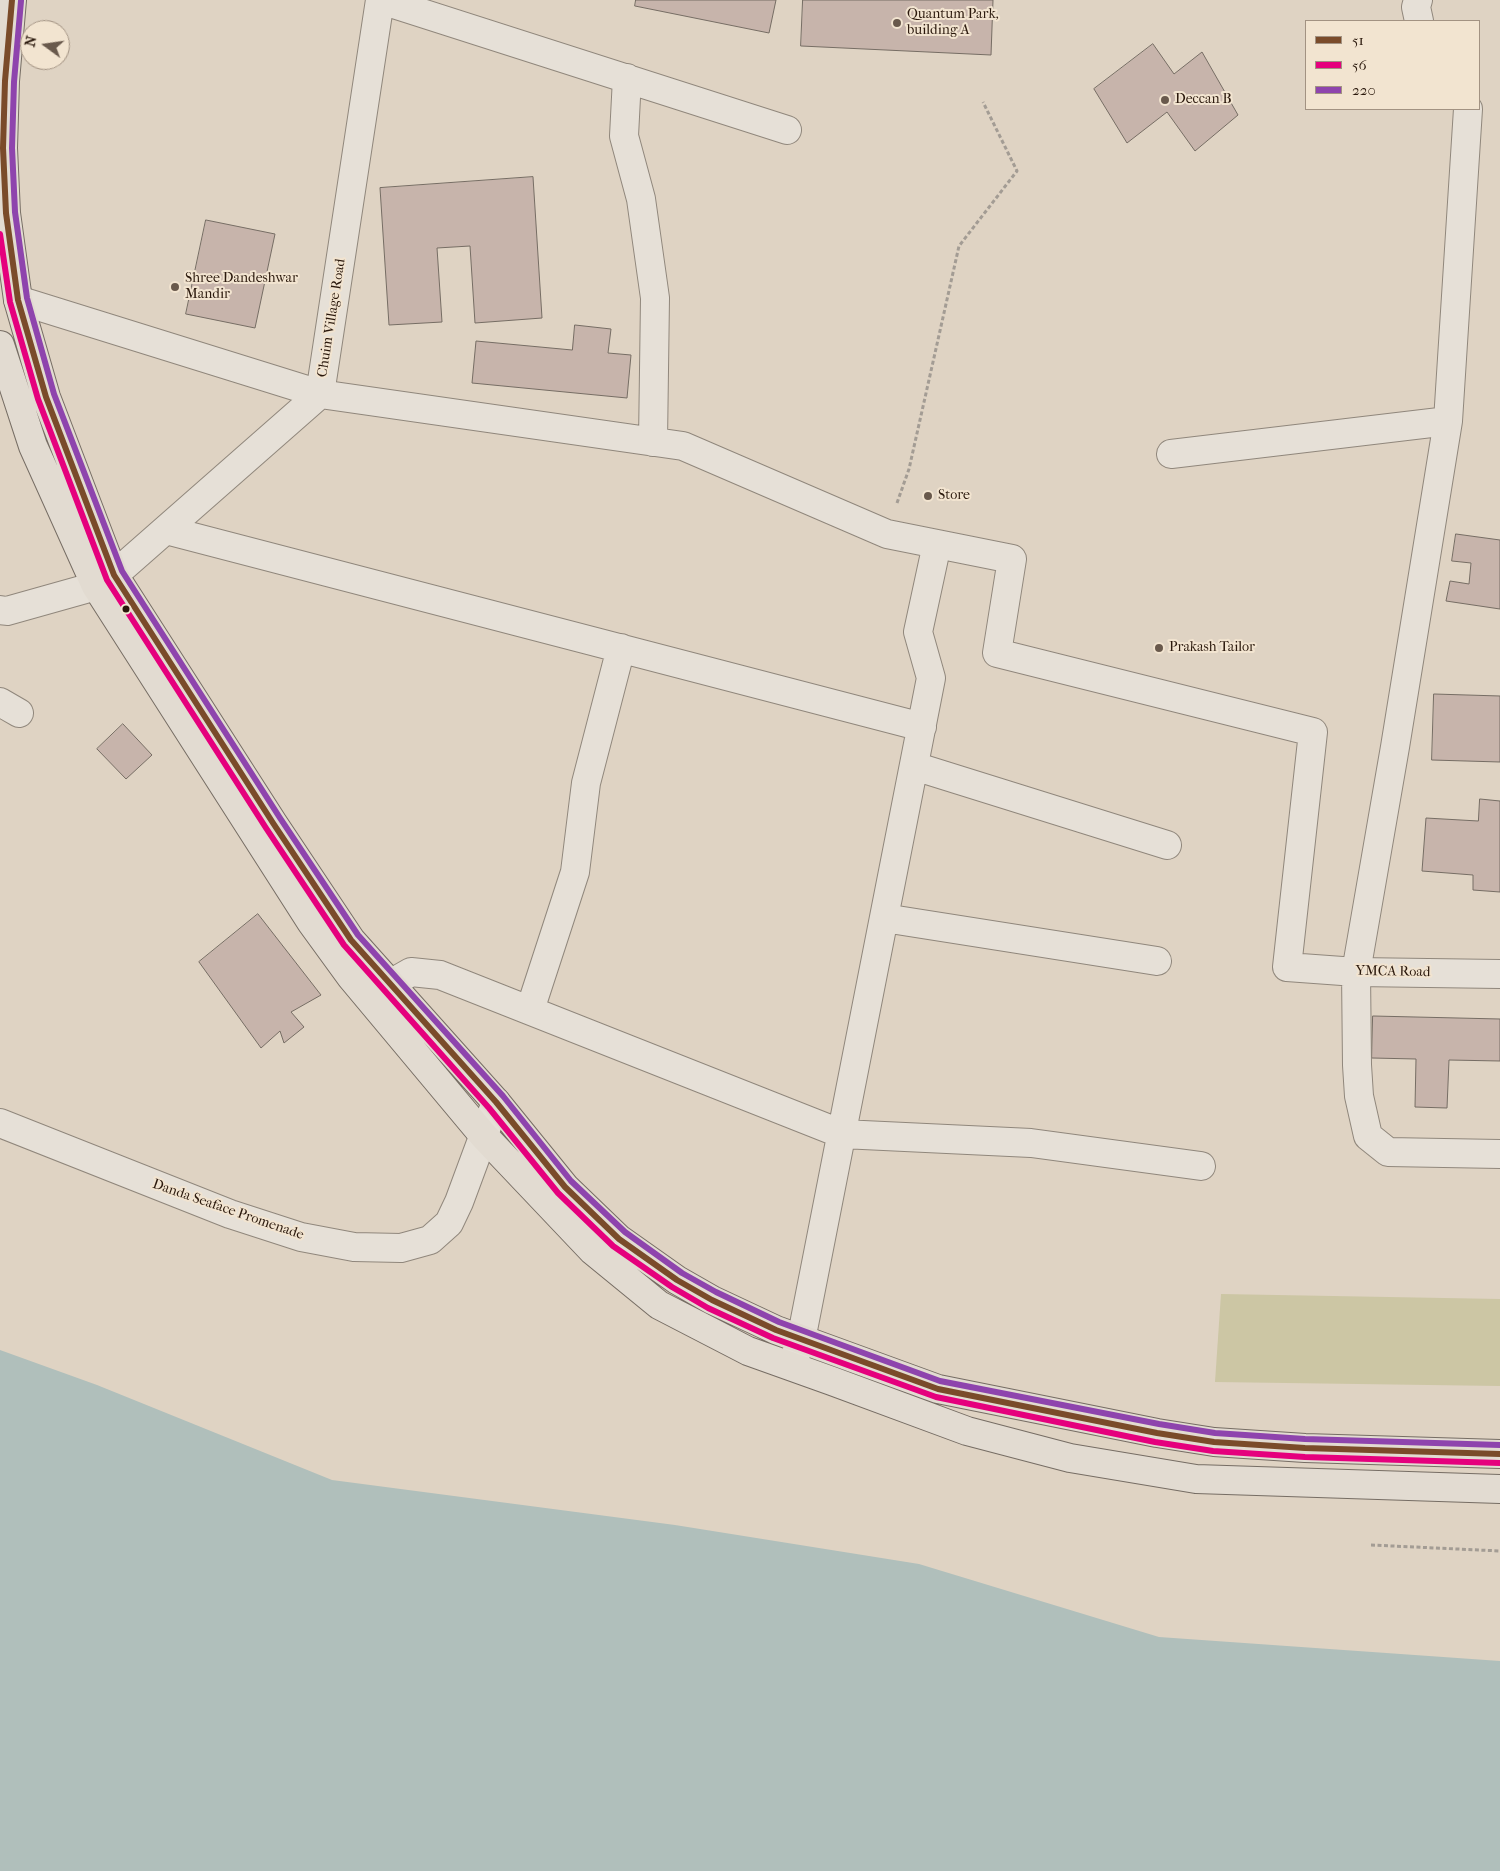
<!DOCTYPE html>
<html>
<head>
<meta charset="utf-8">
<style>
	body { margin:0 }
	#map { position:relative; width:1500px; height:1871px; overflow:hidden; background:#dfd3c3; font-family:"IM FELL French Canon",serif }
	canvas { display:block }
	.legend { position:absolute; left:1305px; top:20px; width:175px; height:90px; box-sizing:border-box; background:#f2e4d0; border:1px solid #a29282; margin:0; padding:6px 9px; list-style:none; font-size:15px; color:#2a180c }
	.legend li { display:flex; align-items:center; gap:10px; height:25px }
	.legend b { width:25px; border:1px solid #a29282 }
	.north { position:absolute; left:20px; top:20px; width:50px; height:50px; box-sizing:border-box; background:#f2e4d0; border:1px solid #a29282; border-radius:50%; rotate:284deg; font-size:14px; font-weight:700; line-height:20px; text-align:center; color:#2a180c }
	.north::after { content:''; display:block; margin:auto; width:18px; height:22px; background:#69594c; clip-path:polygon(50% 0,100% 100%,50% 72%,0 100%) }
</style>
</head>
<body>
<div id="map">
<canvas width="1500" height="1871"></canvas>
<ul class="legend">
<li><b style="height:6px;background:#7a4b2a"></b>51</li>
<li><b style="height:6px;background:#e5007d"></b>56</li>
<li><b style="height:6px;background:#8e44ad"></b>220</li>
</ul>
<div class="north">N</div>
</div>
<script>
const context = document.querySelector('canvas').getContext('2d');
context.lineJoin = 'round';
function fillPath(path, color) { context.fillStyle = color; context.fill(path, 'evenodd'); }
function strokePath(path, color, width, dash) { context.strokeStyle = color; context.lineWidth = width; context.lineCap = dash ? 'butt' : 'round'; context.setLineDash(dash || []); context.stroke(path); }
function label(font, color, halo, rows, align = 'center') {
  context.font = font + ' "IM FELL French Canon",serif'; context.lineWidth = 4; context.setLineDash([]); context.textBaseline = 'middle'; context.strokeStyle = halo; context.fillStyle = color; for (const [text, x, y, turn = 0] of rows) {
    context.save(); context.translate(x, y); context.rotate((+turn || 0) * Math.PI / 180); context.textAlign = isNaN(turn) ? turn : align; if (halo) context.strokeText(text, 0, 0); context.fillText(text, 0, 0); context.restore();
  }
}
fillPath(new Path2D(`
	M1221 1294 1500 1299V1386L1215 1382Z`), '#ccc6a4');
fillPath(new Path2D(`
	M0 1350 97 1385 332 1480 675 1525 919 1564 1159 1637 1500 1661V1871H0Z`), '#b0bfbb');
const building = new Path2D(`
	M636 0H776L769 33 635 6Z
	M803 0H993L991 55 801 46Z
	M1153 44 1174 74 1202 52 1238 115 1195 151 1167 112 1127 143 1094 89Z
	M533 177 542 318 475 323 470 246 437 248 442 322 389 325 380 188Z
	M206 220 275 234 255 328 186 314Z
	M575 325 611 329 608 353 631 355 627 398 472 383 476 341 572 350Z
	M1456 534 1500 540V609L1446 601 1450 581 1469 584 1471 563 1452 561Z
	M1434 694 1500 696V762L1432 760Z
	M123 724 152 755 126 779 97 749Z
	M1480 799 1500 801V892L1473 890V875L1422 871 1426 818 1478 821Z
	M258 914 321 995 291 1012 304 1027 284 1043 280 1031 261 1048 199 962Z
	M1373 1016 1500 1019V1061L1449 1060 1447 1108 1415 1107 1416 1059 1372 1058Z`);
fillPath(building, '#c7b4ab');
strokePath(building, '#766d64', 1);
const minor = new Path2D(`
	M381 0 787 130
	M1418 0 1416 7 1419 21
	M627 78 624 136 641 199 655 298 653 442
	M1468 109 1448 421 1395 747 1356 972 1357 1065 1359 1096 1368 1136 1388 1152 1500 1154
	M18 300 320 394 683 446 887 534 1012 559 997 653 1313 732 1287 967 1356 972 1500 974
	M1171 454 1448 421
	M166 530 922 727
	M0 610 7 611 96 586 114 575 320 394 380 0
	M0 702 19 713
	M914 766 1167 845
	M884 918 1157 961
	M390 984 411 972 440 975 842 1134 1031 1143 1201 1166
	M530 1010 575 872 586 783 621 648
	M0 1123 230 1214 301 1237 354 1247 401 1248 430 1240 449 1223 459 1202 496 1102
	M793 1362 801 1340 931 678 918 632 937 544`);
const major = new Path2D(`
	M12 0 5 81 3 148 6 213 18 300 46 397 114 575 273 823 351 940 496 1102 565 1187 619 1239 677 1280 712 1300 776 1330 938 1389 1157 1433 1214 1442 1305 1448 1500 1454
	M0 345 33 446 96 586 311 922 351 977 483 1135 593 1251 659 1305 748 1351 832 1381 967 1431 1070 1458 1196 1479 1500 1489`);
strokePath(minor, '#90877c', 30);
strokePath(major, '#766d64', 30);
strokePath(new Path2D(`
	M897 503 909 469 959 246 1017 171 983 102
	M1371 1545 1500 1551`), '#a39c94', 3, [4, 2.5]);
strokePath(minor, '#e6e0d7', 28);
strokePath(major, '#e2dbd1', 28);
strokePath(new Path2D(`
	M12 0 5 81 3 148 6 213 18 300 46 397 114 575 273 823 351 940 496 1102 565 1187 619 1239 677 1280 712 1300 776 1330 938 1389 1157 1433 1214 1442 1305 1448 1500 1454`), '#7a4b2a', 6);
strokePath(new Path2D(`
	M0 234 10 302 38 399 107 580 266 828 344 945 489 1108 558 1193 613 1246 672 1287 708 1308 773 1338 936 1397 1155 1442 1213 1451 1305 1457 1500 1463`), '#e5007d', 6);
strokePath(new Path2D(`
	M21 1 14 82 12 148 15 212 27 298 54 394 122 571 280 818 358 935 503 1096 571 1181 625 1232 682 1273 716 1292 779 1322 940 1381 1159 1424 1215 1433 1305 1439 1500 1445`), '#8e44ad', 6);
for (const [x, y, r, color] of [
	[897,23,5,"#69594c"],
	[1165,100,5,"#69594c"],
	[175,287,5,"#69594c"],
	[928,496,5,"#69594c"],
	[126,609,4.5,"#2a180c"],
	[1159,648,5,"#69594c"]
]) { const dot = new Path2D(); dot.arc(x, y, r, 0, 2 * Math.PI); context.fillStyle = color; context.fill(dot); strokePath(dot, '#f2e4d0', 2); }
label('14px', '#2a180c', '#f2e4d0', [
	["Quantum Park,",907,15],
	["building A",907,31],
	["Deccan B",1175,100],
	["Shree Dandeshwar",185,279],
	["Mandir",185,295],
	["Store",938,496],
	["Prakash Tailor",1169,648]
], 'left');
label('14px', '#2a180c', '#f2e4d0', [
	["Chuim Village Road",332,318,-81],
	["YMCA Road",1393,972,1],
	["Danda Seaface Promenade",228,1210,19]
]);
</script>
</body>
</html>
